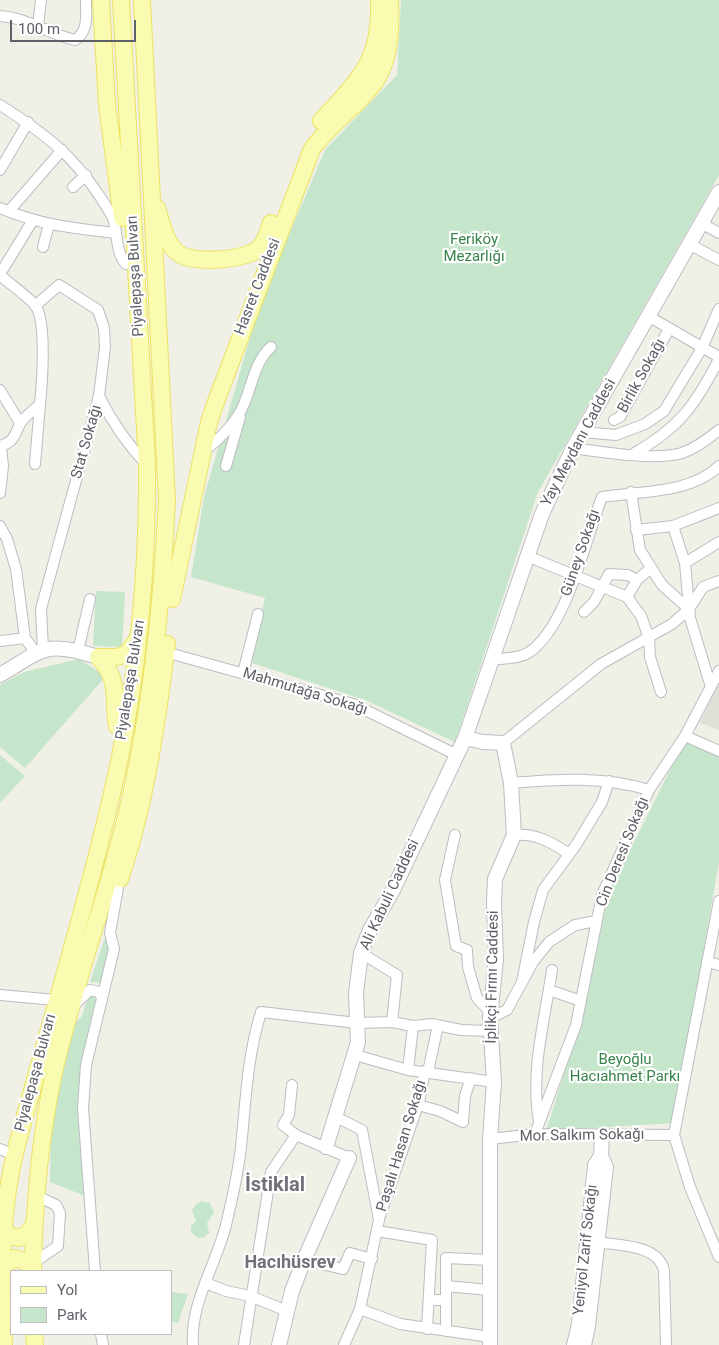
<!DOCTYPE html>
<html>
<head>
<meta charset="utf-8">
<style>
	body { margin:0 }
	#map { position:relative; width:719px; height:1345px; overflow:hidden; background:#f0f0e7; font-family:Roboto,sans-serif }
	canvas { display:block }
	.legend { position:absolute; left:10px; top:1270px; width:162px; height:65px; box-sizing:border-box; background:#fff; border:1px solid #bfbfc2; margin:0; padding:6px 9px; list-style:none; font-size:15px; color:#5e6067 }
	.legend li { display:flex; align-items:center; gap:10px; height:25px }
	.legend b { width:25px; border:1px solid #bfbfc2 }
	.scale { position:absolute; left:10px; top:20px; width:126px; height:22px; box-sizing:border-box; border:2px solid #5e6067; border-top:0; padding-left:6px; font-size:15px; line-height:18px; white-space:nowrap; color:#5e6067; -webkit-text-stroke:4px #fff; paint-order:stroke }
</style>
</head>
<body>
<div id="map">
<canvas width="719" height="1345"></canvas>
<ul class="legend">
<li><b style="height:6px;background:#f9fcb0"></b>Yol</li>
<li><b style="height:14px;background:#c5e6cb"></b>Park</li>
</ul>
<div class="scale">100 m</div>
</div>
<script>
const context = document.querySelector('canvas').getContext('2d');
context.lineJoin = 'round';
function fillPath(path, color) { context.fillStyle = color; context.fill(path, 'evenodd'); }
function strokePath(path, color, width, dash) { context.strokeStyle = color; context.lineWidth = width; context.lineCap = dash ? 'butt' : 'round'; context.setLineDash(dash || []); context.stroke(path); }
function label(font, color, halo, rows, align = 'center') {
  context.font = font + ' Roboto,sans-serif'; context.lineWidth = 4.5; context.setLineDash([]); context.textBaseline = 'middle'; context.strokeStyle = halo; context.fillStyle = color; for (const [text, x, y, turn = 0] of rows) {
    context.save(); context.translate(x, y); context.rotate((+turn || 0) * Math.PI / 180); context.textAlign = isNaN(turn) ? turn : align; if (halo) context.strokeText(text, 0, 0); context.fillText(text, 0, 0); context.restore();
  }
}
fillPath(new Path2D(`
	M719 683V730L700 723Z`), '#e0dfd5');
fillPath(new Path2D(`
	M401 0H719V175L538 492 455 742 365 700 249 662 265 598 191 577 204 497 260 303 325 150 397 75Z
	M96 591 125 592 122 647 93 646Z
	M79 659 106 676 25 768 0 747V685L24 672Z
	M684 742 719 757V862L673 1123 546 1131 585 1007 609 892Z
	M0 755 25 776 0 803Z
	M107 932 110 945 102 983 90 982Z
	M88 996H96L82 1070 78 1107 85 1196 50 1182 51 1127 64 1060 73 1026 82 1016Z
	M202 1201 210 1203 214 1213 207 1223 209 1233 204 1237 198 1238 191 1232V1226L196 1221 192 1210 196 1204Z
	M171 1292 188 1294 178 1323 171 1321Z`), '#c5e6cb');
const street = new Path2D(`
	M0 16C29 18 48 34 75 40 89 31 86 15 86 0
	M38 26 41 0
	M0 105C52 138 80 161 112 216 119 231 114 251 126 264
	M0 170 28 122
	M73 187 86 175
	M0 208C41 225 72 228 116 233
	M9 211 62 150
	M701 223 719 233
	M689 244 719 260
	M43 247 49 224
	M0 274 33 220
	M0 275C11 285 25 294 35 305 47 320 42 384 40 404 34 410 24 417 20 424 14 436 14 442 0 446
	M35 306 59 285 98 310 104 328 105 347 99 396 41 609 43 649
	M648 316 719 357
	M0 390 20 423
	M99 396C112 422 127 444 147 465
	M614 420 620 417 669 329
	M582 432 616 435 645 424 664 411 702 348 719 309
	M573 448C601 452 656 461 682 453 696 448 708 439 719 430
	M204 451C219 440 237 422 244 404 252 385 255 361 271 347
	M633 454C679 428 695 406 719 359
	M35 464 40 404
	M226 466 240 417
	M631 492 640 550 662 585 689 609
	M0 493 3 466 1 446
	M0 526 7 539 16 569 25 638 35 652
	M673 526 685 563 690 618 711 687
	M636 530 673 526 719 508
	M527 556 627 597 641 616 649 638 650 657 661 692
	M685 563 719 542
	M627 597 637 580 651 568
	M584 612 594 602 609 574 628 575 637 580
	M0 641 25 638
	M78 651 90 599
	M176 655 353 704 457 755
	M491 660C501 658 519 659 528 653 567 628 585 540 602 497 640 491 690 494 719 466
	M243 673 258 614
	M685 736 719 751
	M498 742 503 743 601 664 672 624 689 609 703 587 719 581
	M511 783C558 779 603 776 649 790
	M455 835 445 880 456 946 467 950 468 967 477 998 490 1012
	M514 835C536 833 551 842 569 854
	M719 901 674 1135 690 1187 719 1257
	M361 953 397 975 392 1022
	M707 962 719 965
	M522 982 534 922 543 890 576 845 602 802 609 781
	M549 990 581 1001
	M0 995 56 1000
	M74 1005 90 990 99 992 102 998
	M490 1018 507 1010 533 962 549 942 575 925 596 921
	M355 1055 408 1070 494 1082
	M408 1070 413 1026
	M428 1072 438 1025
	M292 1085 289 1115 283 1125 296 1135 349 1158
	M418 1105 440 1111 463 1122 465 1096 471 1078
	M336 1117 362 1130 379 1220 360 1309 344 1345
	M539 1121C530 1071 545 1019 552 970
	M535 1134 576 1025 602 895 649 790 685 736 719 671
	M490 1139 535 1134 674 1135
	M0 1149 14 1155
	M380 1216 419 1102 425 1071
	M377 1231 432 1240 427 1329
	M597 1242C620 1246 657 1244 664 1270L666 1345
	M304 1260 343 1269 350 1253 372 1259
	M33 1263 58 1246 60 1213 56 1205 37 1196
	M95 1271 83 1108 86 1065 114 949 110 933 119 882
	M206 1283 226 1291 250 1296 287 1311
	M446 1286 489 1290
	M429 1300H446V1258L490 1260
	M360 1309 400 1324 490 1337
	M446 1331V1300
	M101 1334 103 1345
	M193 1345C190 1303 216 1265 226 1225 232 1200 238 1173 241 1147 246 1099 247 1058 261 1012L357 1023 392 1022 413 1026 432 1024 461 1030 490 1031
	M244 1345 271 1172 296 1135`);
const secondary = new Path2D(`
	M0 675C44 649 45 640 98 657
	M465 738 483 742 503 743 511 783 514 835 495 879 494 902 496 960 490 1018 494 1082 490 1139V1345
	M326 1147 358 1042 356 993 361 953 370 930 393 890 465 738 542 514 573 448 719 192
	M279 1345 292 1291 304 1260 349 1158
	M574 1345 579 1324 595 1165 601 1156
	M584 1345 588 1326 606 1167 601 1156 602 1136`);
const primary = new Path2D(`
	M101 0 107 105 122 218
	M321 121C360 78 381 62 379 0
	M157 208C162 223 166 247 181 255 197 263 247 261 260 247 266 241 268 231 271 223
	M172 599 209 422 218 396 312 149C331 123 359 105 375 82 391 58 391 28 390 0
	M98 657C121 680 112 698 117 726
	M98 657C120 657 125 660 137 639
	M120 879C146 803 157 723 167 644
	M3 1227 8 1235 19 1238 27 1234 35 1223
	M33 1271C34 1204 40 1137 54 1072 74 985 105 903 126 817 151 714 162 606 167 500L142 0
	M1 1272 6 1264 15 1258 27 1262 31 1271
	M34 1334 35 1345
	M4 1345C0 1278 0 1210 17 1145 51 1018 91 891 119 762 139 664 148 565 147 465L121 0`);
strokePath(street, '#bbbdc2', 12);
strokePath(secondary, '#bcbdc4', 16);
strokePath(primary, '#ede263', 18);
strokePath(street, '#fff', 10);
strokePath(secondary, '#fff', 14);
strokePath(primary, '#f9fcb0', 16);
label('15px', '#38844b', '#fff', [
	["Feriköy",474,240],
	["Mezarlığı",474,257],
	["Beyoğlu",625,1060],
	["Hacıahmet Parkı",625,1077]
]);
label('15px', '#5e6067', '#fff', [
	["Piyalepaşa Bulvarı",136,276,-93],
	["Hasret Caddesi",258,287,-69],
	["Birlik Sokağı",642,376,-61],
	["Stat Sokağı",87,442,-74],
	["Yay Meydanı Caddesi",579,443,-62],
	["Güney Sokağı",581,553,-71],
	["Piyalepaşa Bulvarı",131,680,-81],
	["Mahmutağa Sokağı",305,692,17],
	["Cin Deresi Sokağı",623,852,-68],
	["Ali Kabuli Caddesi",390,895,-65],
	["İplikçi Fırını Caddesi",493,977,-89],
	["Piyalepaşa Bulvarı",36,1073,-75],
	["Mor Salkım Sokağı",582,1136,-1],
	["Paşalı Hasan Sokağı",402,1146,-73],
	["Yeniyol Zarif Sokağı",586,1250,-84]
]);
label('bold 18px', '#6f7279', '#fff', [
	["Hacıhüsrev",290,1263]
]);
label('bold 20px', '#6f7279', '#fff', [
	["İstiklal",275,1186]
]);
</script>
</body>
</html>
